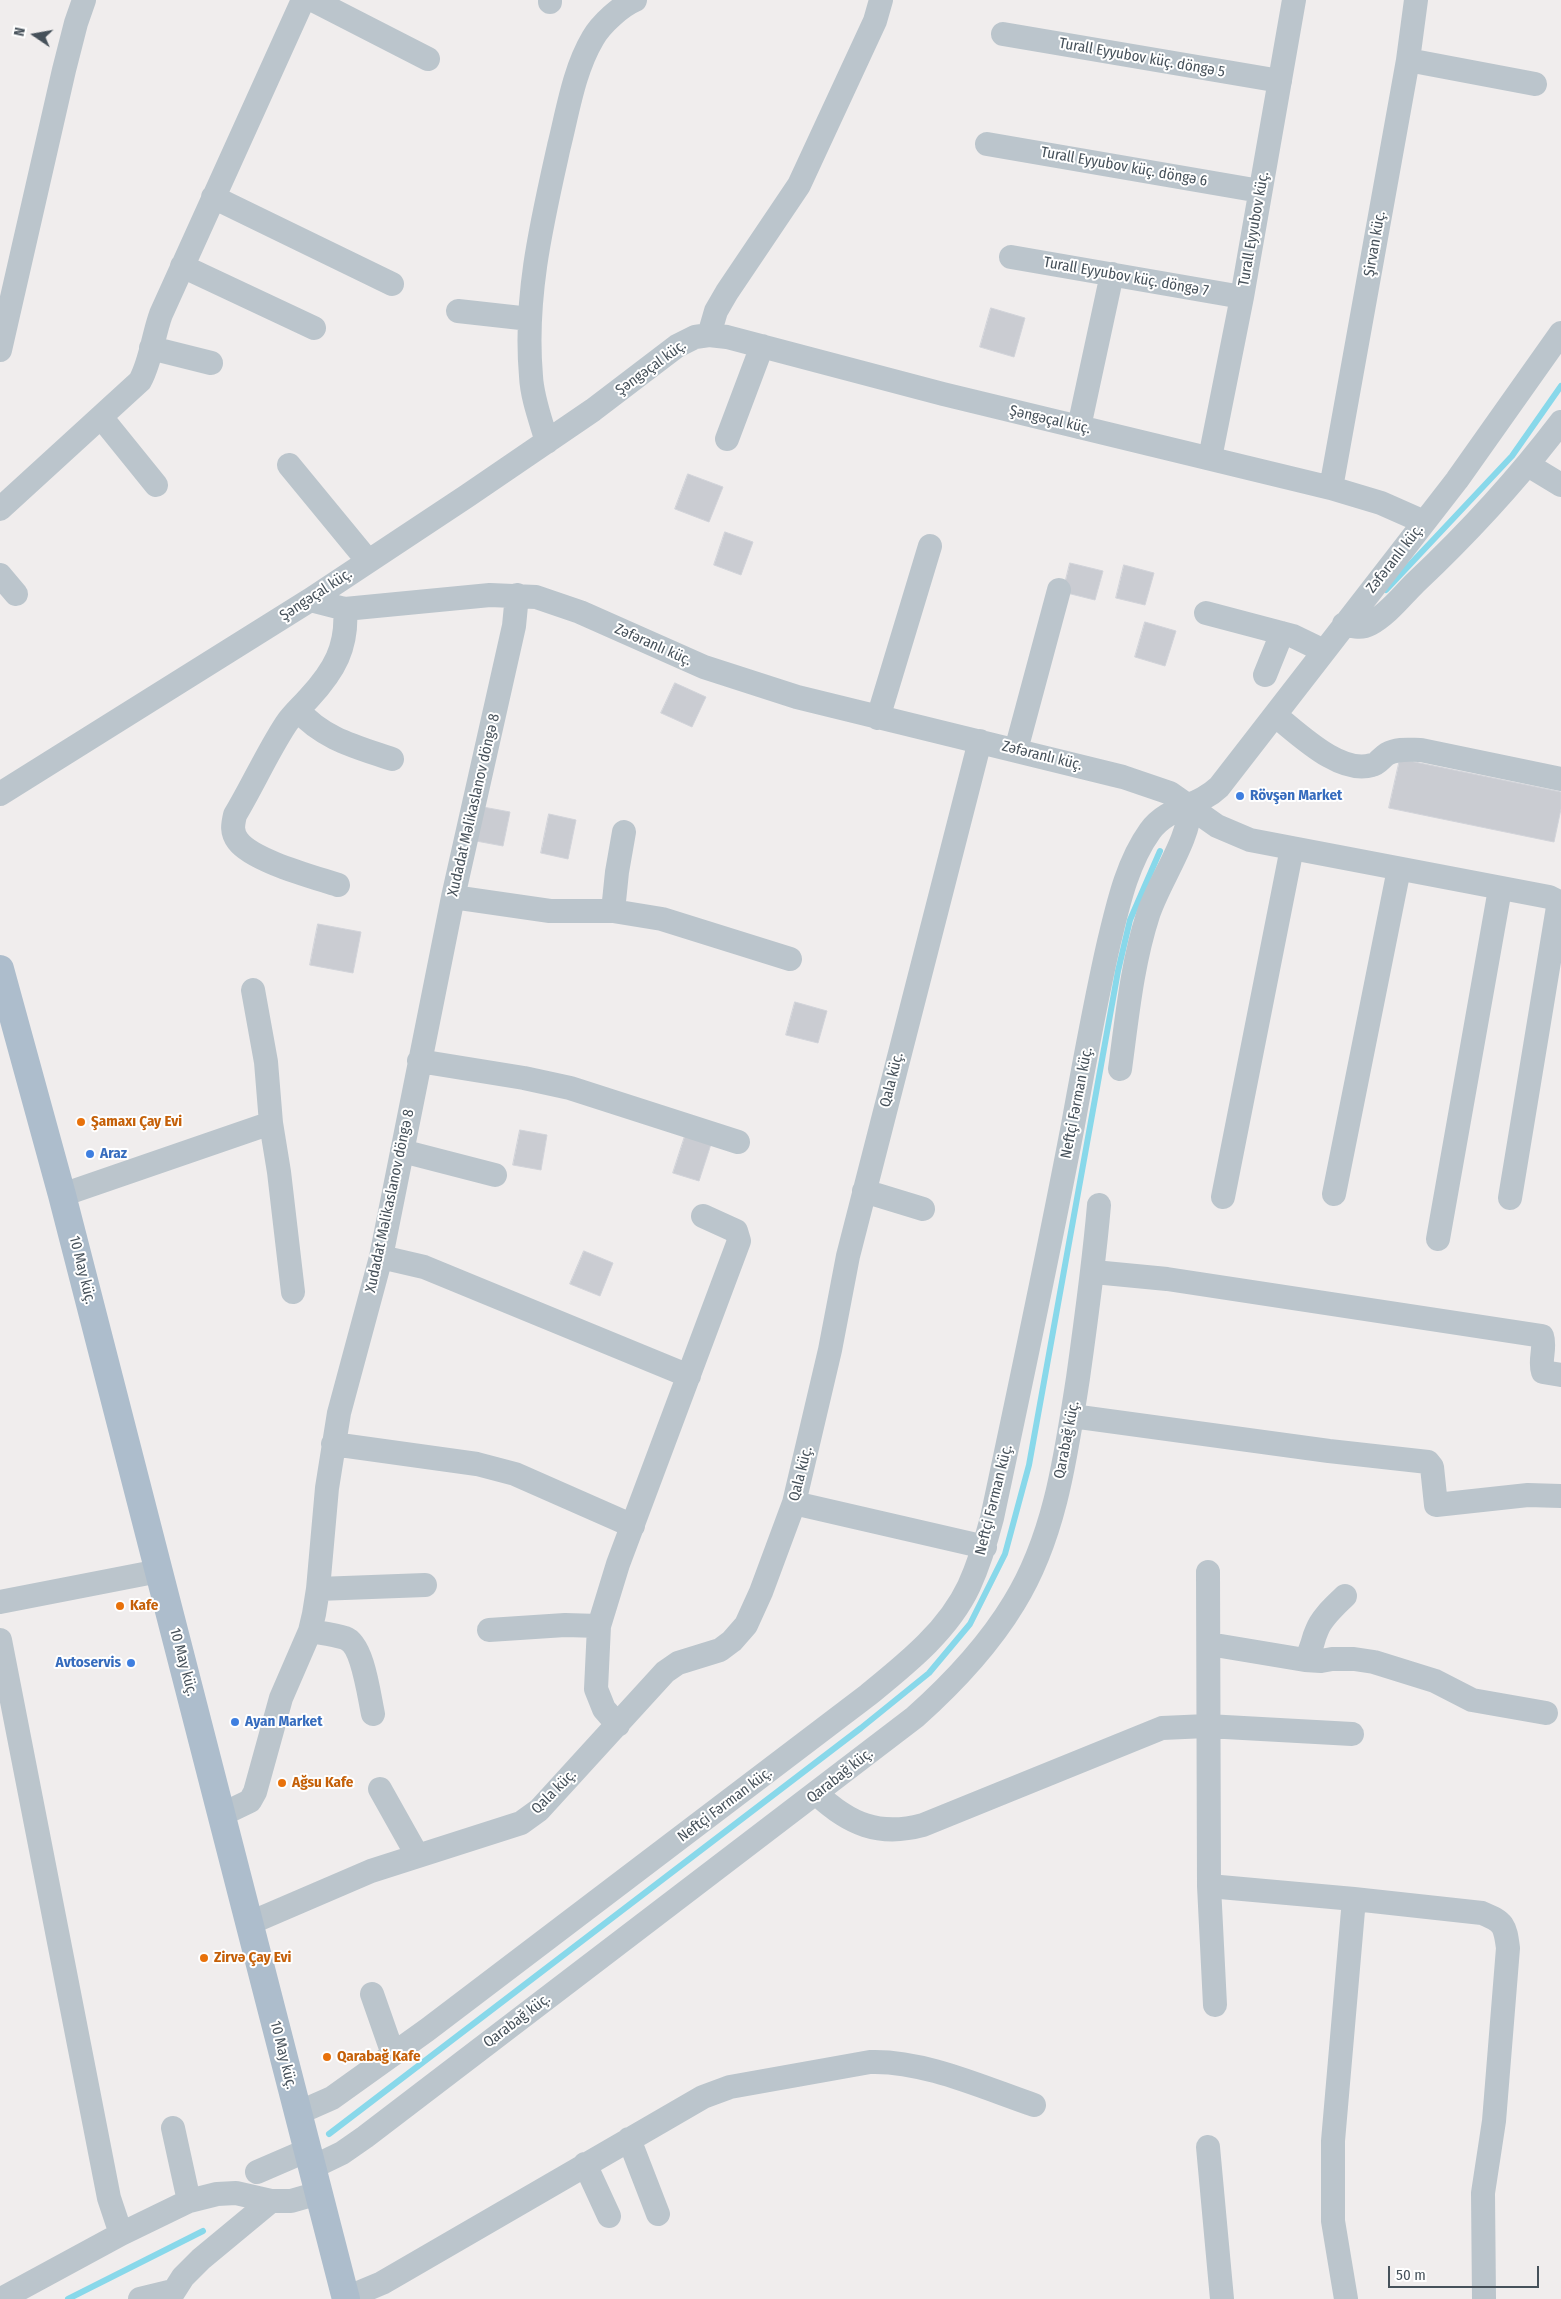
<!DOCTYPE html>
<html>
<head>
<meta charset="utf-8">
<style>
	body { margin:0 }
	#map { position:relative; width:1561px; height:2299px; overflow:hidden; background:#f0eded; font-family:"Fira Sans Condensed",sans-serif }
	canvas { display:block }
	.north { position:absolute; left:10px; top:10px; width:50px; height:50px; -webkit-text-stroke:4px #fff; paint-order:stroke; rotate:282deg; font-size:14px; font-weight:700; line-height:20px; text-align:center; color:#46515a }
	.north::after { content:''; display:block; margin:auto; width:18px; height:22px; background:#46515a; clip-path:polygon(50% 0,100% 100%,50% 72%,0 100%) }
	.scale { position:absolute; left:1388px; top:2266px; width:151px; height:22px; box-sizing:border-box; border:2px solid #46515a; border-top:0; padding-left:6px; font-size:15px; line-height:18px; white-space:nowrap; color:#46515a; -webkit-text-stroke:4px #fff; paint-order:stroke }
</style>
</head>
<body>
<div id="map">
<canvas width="1561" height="2299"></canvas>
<div class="north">N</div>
<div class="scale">50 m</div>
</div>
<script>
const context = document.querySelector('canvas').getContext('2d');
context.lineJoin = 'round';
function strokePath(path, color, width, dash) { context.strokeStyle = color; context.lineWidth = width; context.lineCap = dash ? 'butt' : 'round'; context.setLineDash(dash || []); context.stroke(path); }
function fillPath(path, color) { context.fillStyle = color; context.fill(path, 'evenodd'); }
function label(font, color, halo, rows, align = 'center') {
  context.font = font + ' "Fira Sans Condensed",sans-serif'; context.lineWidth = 4; context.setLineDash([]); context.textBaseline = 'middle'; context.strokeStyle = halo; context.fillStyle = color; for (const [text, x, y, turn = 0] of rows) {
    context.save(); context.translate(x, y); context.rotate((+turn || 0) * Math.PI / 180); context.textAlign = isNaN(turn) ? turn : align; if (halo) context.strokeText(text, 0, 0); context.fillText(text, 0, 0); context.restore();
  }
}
strokePath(new Path2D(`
	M1386 590 1512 456 1561 386
	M329 2134 861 1728 929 1673 970 1624 1005 1554 1029 1465 1118 971 1130 920 1160 851
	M68 2299 203 2231`), '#88d8ea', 6);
const building = new Path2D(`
	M991 308 1025 318 1014 357 980 347Z
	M688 474 723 487 709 522 675 509Z
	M725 532 753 542 741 575 714 565Z
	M1070 563 1103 571 1095 600 1063 592Z
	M1124 565 1154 573 1145 605 1116 598Z
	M1145 622 1176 631 1165 666 1135 657Z
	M675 683 706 697 692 727 661 713Z
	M1400 759 1561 792V809L1554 842 1389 808Z
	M483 807 510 812 503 846 476 841Z
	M549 814 576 820 568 859 541 853Z
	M318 924 361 932 353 973 310 965Z
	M795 1002 827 1011 818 1043 786 1035Z
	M520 1130 547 1135 541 1170 513 1165Z
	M686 1133 712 1141 699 1181 673 1173Z
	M584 1251 613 1263 600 1296 570 1284Z`);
fillPath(building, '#caccd2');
strokePath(building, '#d1d3d9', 1);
strokePath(new Path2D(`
	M313 0 428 59
	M550 2V0
	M1003 34 1280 81
	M1408 60 1535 84
	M987 144 1260 191
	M213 197 392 284
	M1011 257 1242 297
	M182 266 314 328
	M458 311 530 319
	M709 335 716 311 727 292 799 185 875 21 881 0
	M151 348 211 363
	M0 350 64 70 76 23 84 0
	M101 417 156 485
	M1079 427 1112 274
	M727 439 762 346
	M547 442C541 421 532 398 531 376 524 297 542 222 559 146 568 110 574 70 593 38 601 24 621 6 635 0
	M1210 458 1242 297 1294 0
	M289 465 368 561
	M1528 465 1561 485
	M1331 488 1408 60 1416 0
	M0 509 140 381C151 361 153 336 161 314L303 0
	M0 575 16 594
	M310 600 345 609 490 595 536 597 580 612 704 667 797 697 1123 777 1170 793 1217 826 1250 840 1549 897 1555 900 1558 907 1510 1198
	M1206 613 1293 636 1324 651
	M1344 624C1352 626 1361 629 1370 624 1387 615 1401 597 1415 583 1468 533 1517 480 1561 422
	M1265 675 1282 633
	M298 710C323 739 357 747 392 759
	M1276 716C1299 734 1340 775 1372 765 1378 764 1382 757 1387 754 1398 748 1410 750 1421 750L1561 779
	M878 718 930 546
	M1016 750 1059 590
	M0 794 310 600 467 496 593 410 677 346 695 337 709 335 727 337 943 394 1331 488 1381 503 1424 522
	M338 885C314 877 253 861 238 841 231 832 233 824 235 815 253 785 267 753 286 724 292 715 301 707 309 698 334 671 348 647 345 609
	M453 897 550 911H613L662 919 790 959
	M613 911 617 872 624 832
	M253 990 266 1062 271 1123 279 1172 293 1292
	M419 1061 524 1078 570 1088 738 1142
	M1120 1069C1127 1018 1132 964 1148 915 1159 881 1190 839 1190 806
	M402 1151 495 1175
	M864 1191 923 1209
	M1334 1194 1399 869
	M62 1195 271 1123
	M1223 1197 1292 848
	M1438 1239 1500 889
	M381 1257 424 1267 689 1376
	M1094 1272 1167 1279 1542 1336C1546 1348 1539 1360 1543 1372L1561 1375
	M1072 1416 1329 1451 1428 1462 1432 1467 1436 1505 1528 1495 1561 1496
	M333 1444 477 1464 515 1474 633 1526
	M794 1503 985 1547
	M1208 1572 1209 1886 1215 2005
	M318 1589 425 1585
	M0 1602 159 1571
	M489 1630 565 1625 599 1626
	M310 1631C321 1633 334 1634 345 1638 363 1644 369 1696 373 1714
	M0 1640 109 2198 121 2234
	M1209 1644 1305 1660 1321 1661 1332 1659H1354L1374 1662 1435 1681 1472 1700 1546 1713
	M1305 1660C1314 1646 1311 1643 1317 1630 1322 1617 1335 1606 1345 1596
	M618 1725 604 1709 596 1689 599 1626 618 1564 739 1241 736 1231 703 1216
	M380 1789 417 1855
	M817 1794C849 1824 879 1837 923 1825L1162 1728 1207 1726 1352 1734
	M223 1814 250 1801 255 1792 281 1698 310 1631 314 1614 318 1589 327 1488 339 1413 381 1257 453 897 514 626 517 595
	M1209 1886 1354 1899 1482 1913C1504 1922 1505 1925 1508 1948L1494 2121 1483 2193 1484 2299
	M250 1923 371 1871 521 1823 539 1810 665 1672 678 1663 720 1650 732 1641 746 1625 761 1592 794 1503 830 1350 848 1256 980 741
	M372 1994 393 2054
	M298 2113 332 2098 427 2030 868 1695C906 1664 948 1631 969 1586 979 1564 986 1541 992 1518 1020 1387 1048 1256 1073 1125 1084 1064 1095 1003 1109 942 1118 905 1127 863 1150 831 1168 806 1197 808 1219 787L1457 480 1561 333
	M173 2128 189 2201
	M629 2139 658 2214
	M1208 2147 1222 2299
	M585 2164 609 2216
	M313 2167 342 2153 365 2137 915 1717C952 1684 988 1646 1014 1603 1055 1537 1066 1455 1078 1378 1086 1321 1094 1263 1099 1205
	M257 2172 308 2150
	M346 2298 382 2283 703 2097 730 2087 870 2062C923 2060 984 2088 1034 2105
	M1 2299 121 2234 189 2201 217 2194 236 2193 271 2201
	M140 2299 173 2291
	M169 2299 183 2277 201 2259 271 2201H291L319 2193
	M1346 2299 1333 2221V2141L1354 1899`), '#bbc5cc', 24);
strokePath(new Path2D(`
	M0 969 62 1195 346 2299`), '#adbdcc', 28);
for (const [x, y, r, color] of [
	[1240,796,5,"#3f7fe0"],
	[81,1122,5,"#e8710a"],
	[90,1154,5,"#3f7fe0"],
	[120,1606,5,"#e8710a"],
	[131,1663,5,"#3f7fe0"],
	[235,1722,5,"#3f7fe0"],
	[282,1783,5,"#e8710a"],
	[204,1958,5,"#e8710a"],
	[327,2057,5,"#e8710a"]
]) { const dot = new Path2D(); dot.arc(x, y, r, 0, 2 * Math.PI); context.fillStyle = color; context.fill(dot); strokePath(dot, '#fff', 2); }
label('15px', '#46515a', '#fff', [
	["Turall Eyyubov küç. döngə 5",1142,58,10],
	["Turall Eyyubov küç. döngə 6",1124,167,10],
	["Turall Eyyubov küç.",1254,229,-80],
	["Şirvan küç.",1375,244,-80],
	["Turall Eyyubov küç. döngə 7",1126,277,10],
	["Şəngəçal küç.",651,368,-36],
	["Şəngəçal küç.",1050,420,13],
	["Zəfəranlı küç.",1395,559,-52],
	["Şəngəçal küç.",316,595,-33],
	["Zəfəranlı küç.",653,645,24],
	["Zəfəranlı küç.",1042,756,14],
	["Xudadat Məlikaslanov döngə 8",474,805,-77],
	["Qala küç.",892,1080,-76],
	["Neftçi Fərman küç.",1077,1103,-79],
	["Xudadat Məlikaslanov döngə 8",390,1201,-78],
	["10 May küç.",82,1270,76],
	["Qarabağ küç.",1067,1440,-79],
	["Qala küç.",801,1474,-76],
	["Neftçi Fərman küç.",994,1500,-76],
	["10 May küç.",183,1662,75],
	["Qarabağ küç.",840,1776,-38],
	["Qala küç.",554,1792,-45],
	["Neftçi Fərman küç.",725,1805,-37],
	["Qarabağ küç.",517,2021,-37],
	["10 May küç.",283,2055,76]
]);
label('bold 15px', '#366cbe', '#fff', [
	["Rövşən Market",1250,796],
	["Araz",100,1154],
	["Avtoservis",121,1663,"right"],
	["Ayan Market",245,1722]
], 'left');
label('bold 15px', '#c56008', '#fff', [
	["Şamaxı Çay Evi",91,1122],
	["Kafe",130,1606],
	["Ağsu Kafe",292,1783],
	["Zirvə Çay Evi",214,1958],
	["Qarabağ Kafe",337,2057]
], 'left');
</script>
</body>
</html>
